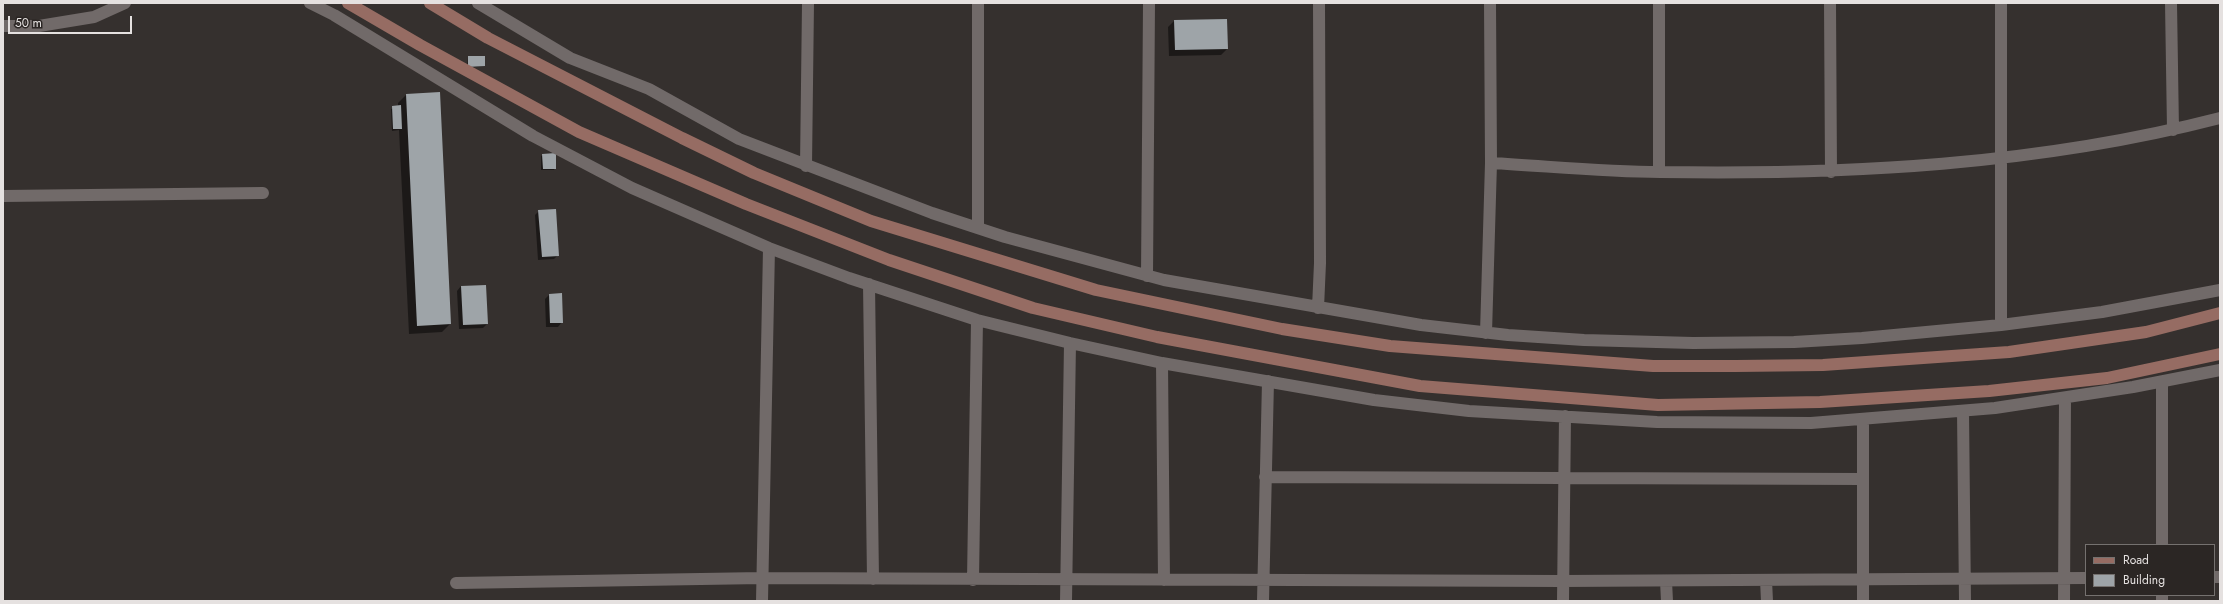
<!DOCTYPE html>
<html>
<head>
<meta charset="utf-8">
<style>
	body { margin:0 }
	#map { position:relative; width:2223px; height:604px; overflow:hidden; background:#35302e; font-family:Jost,sans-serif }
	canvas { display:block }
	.frame { position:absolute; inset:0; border:4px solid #e5e1e0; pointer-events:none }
	.legend { position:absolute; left:2085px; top:544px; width:130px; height:52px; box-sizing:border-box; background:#2b2624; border:1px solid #75716f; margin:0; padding:5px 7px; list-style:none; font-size:12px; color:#e5e1e0 }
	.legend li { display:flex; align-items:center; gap:8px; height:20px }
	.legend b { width:20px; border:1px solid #75716f }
	.scale { position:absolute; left:8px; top:16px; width:124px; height:18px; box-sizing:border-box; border:2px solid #e5e1e0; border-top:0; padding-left:5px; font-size:12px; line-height:14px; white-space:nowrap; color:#e5e1e0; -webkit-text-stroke:3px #2b2624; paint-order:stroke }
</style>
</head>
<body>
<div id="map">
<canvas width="2223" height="604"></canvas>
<div class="frame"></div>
<ul class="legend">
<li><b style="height:5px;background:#966c63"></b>Road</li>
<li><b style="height:11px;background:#9ea4a8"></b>Building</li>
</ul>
<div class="scale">50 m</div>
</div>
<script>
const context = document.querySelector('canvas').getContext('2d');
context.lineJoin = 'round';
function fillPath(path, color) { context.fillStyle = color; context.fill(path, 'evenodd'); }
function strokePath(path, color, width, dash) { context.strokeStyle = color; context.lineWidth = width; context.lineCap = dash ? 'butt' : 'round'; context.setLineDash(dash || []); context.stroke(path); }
fillPath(new Path2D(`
	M1174 21 1227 49 1221 55 1169 56 1168 27Z
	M468 57 484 66 467 68Z
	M439 93 450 324 442 332 409 334 399 130 392 131 391 109 398 107V103L406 95Z
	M543 155 555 168 554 170H541V156Z
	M539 211 558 255 554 259 538 260 535 215Z
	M461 286 487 324 483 328 459 329 457 291Z
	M549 295 562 322 558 327H546L545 299Z`), '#0007');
fillPath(new Path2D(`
	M1227 19 1228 49 1175 50 1174 20Z
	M468 56H485V66L468 67Z
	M440 92 451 324 417 326 406 94Z
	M401 105 402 129H393L392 106Z
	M556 153V169H543L542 154Z
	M556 209 559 256 542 257 538 210Z
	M486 285 488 324 463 325 461 286Z
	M562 293 563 323H550L549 294Z`), '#9ea4a8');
strokePath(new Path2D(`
	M310 3 334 15 533 136 632 188 769 248 849 278 977 320 1070 343 1162 363 1374 400 1469 411 1657 422 1811 423 1995 408 2133 387 2220 370
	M478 3 570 58 649 89 739 139 932 213 1005 237 1164 280 1421 325 1508 335 1584 340 1693 343 1794 342 1862 338 2001 325 2102 312 2220 290
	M1830 3 1831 172
	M2001 3V325
	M2171 3 2173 130
	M3 26H39L94 17 125 3
	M1491 163C1547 166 1604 172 1660 172 1848 175 2038 165 2220 118
	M806 166 808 3
	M1659 172V3
	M3 196 263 193
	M978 228V3
	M1147 276 1149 3
	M869 284 873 579
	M1318 308 1320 263 1319 3
	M1486 333 1491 163 1490 3
	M1162 363 1164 580
	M2162 382V545
	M1963 411 1965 601
	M1863 419V601
	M1265 477 1863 479
	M2214 577H2220
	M973 580 977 320
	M1766 580 1767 601
	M1666 581 1667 601
	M456 583 762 578 1562 581 2086 578
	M2162 595V601
	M762 601 769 248
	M1066 601 1070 343
	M1263 601 1268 381
	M1563 601 1565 416
	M2064 601 2065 398`), '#716a69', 12);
strokePath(new Path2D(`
	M348 3 420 45 579 132 746 204 889 260 1033 308 1157 337 1420 386 1658 405 1820 402 1989 391 2107 378 2220 354
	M430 3 488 38 682 138 754 173 871 221 1096 290 1282 329 1390 346 1653 366H1736L1823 365 2009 352 2146 332 2220 313`), '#966c63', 12);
</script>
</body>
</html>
